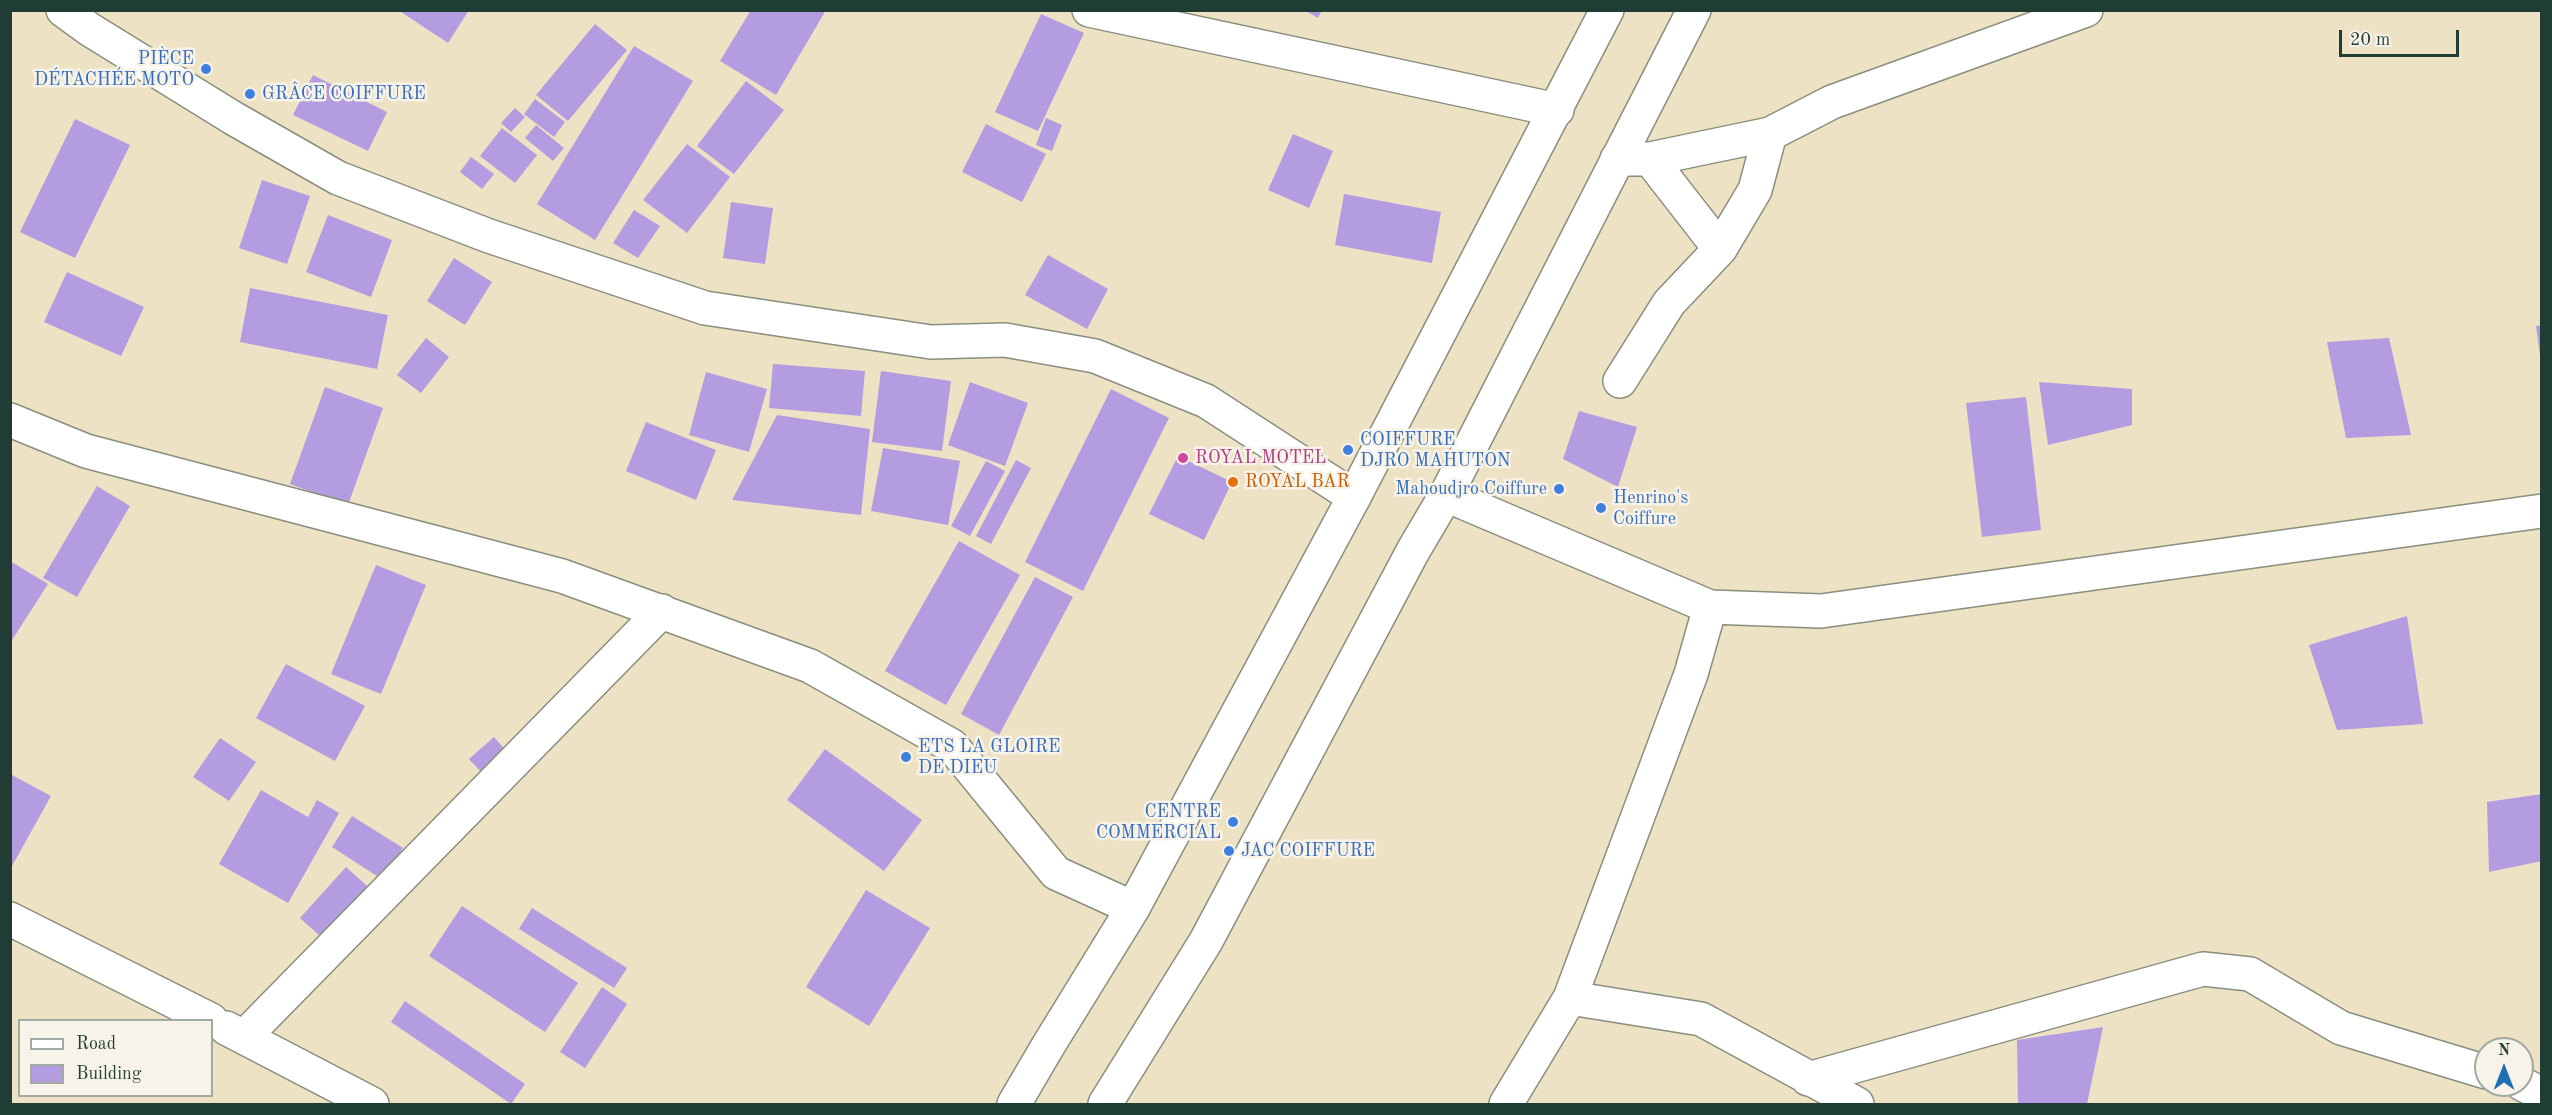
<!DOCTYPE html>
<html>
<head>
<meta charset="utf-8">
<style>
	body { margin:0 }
	#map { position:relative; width:2552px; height:1115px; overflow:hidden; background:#eee2c5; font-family:"Old Standard TT",serif }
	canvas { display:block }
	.frame { position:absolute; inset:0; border:12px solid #1f3d34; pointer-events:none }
	.legend { position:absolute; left:18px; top:1019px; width:195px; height:78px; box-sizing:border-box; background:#f7f3e8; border:2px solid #a1aaa0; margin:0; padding:8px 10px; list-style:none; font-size:18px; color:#1f3d34 }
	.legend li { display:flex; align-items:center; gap:12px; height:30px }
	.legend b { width:30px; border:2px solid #a1aaa0 }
	.north { position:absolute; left:2474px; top:1037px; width:60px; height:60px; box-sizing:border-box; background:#f7f3e8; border:2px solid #a1aaa0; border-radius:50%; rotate:0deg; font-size:16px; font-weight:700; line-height:24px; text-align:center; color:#1f3d34 }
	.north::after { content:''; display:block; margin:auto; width:21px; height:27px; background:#1f6fb2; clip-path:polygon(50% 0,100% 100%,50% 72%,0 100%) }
	.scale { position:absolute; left:2339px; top:30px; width:120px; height:27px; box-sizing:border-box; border:3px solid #1f3d34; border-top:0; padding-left:8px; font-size:18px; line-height:21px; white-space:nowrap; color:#1f3d34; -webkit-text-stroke:4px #f7f3e8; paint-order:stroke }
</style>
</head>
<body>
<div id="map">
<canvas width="2552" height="1115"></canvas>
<div class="frame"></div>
<ul class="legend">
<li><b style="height:8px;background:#fff"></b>Road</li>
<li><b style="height:16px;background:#b39cdf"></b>Building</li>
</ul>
<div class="north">N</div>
<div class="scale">20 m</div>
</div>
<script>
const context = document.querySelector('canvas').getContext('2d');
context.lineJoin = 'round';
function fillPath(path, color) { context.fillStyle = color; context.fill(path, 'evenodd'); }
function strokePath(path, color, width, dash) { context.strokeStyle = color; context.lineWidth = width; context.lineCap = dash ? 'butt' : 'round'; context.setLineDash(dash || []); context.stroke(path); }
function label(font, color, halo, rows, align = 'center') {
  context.font = font + ' "Old Standard TT",serif'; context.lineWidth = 5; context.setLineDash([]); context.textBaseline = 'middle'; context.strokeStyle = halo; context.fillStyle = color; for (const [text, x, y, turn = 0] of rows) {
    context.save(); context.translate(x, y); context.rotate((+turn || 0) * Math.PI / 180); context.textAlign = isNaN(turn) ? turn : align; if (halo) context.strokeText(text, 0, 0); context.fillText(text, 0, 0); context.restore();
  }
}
fillPath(new Path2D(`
	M398 10H469L448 43Z
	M751 10H826L776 95 720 61Z
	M1304 10H1322L1318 18Z
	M1041 14 1084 33 1038 131 995 112Z
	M595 24 627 50 568 121 536 95Z
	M634 46 693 81 595 240 537 204Z
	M313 75 387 112 368 151 293 115Z
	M746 81 784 110 734 174 697 146Z
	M535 99 565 122 554 137 524 114Z
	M515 108 525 117 511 132 501 123Z
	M1046 118 1062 125 1052 151 1036 145Z
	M75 119 130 145 75 258 20 232Z
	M986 124 1046 154 1022 202 962 172Z
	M536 125 564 148 553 161 525 138Z
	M502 128 537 155 515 183 480 156Z
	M1293 134 1333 151 1309 208 1268 190Z
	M687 144 730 177 687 233 643 200Z
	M471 157 494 174 482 189 460 172Z
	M262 180 310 196 287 264 239 248Z
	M1344 194 1441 212 1432 263 1335 245Z
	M731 202 773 208 765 264 723 258Z
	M634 210 660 226 638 258 613 243Z
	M328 215 392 240 371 297 306 272Z
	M1048 255 1108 289 1087 329 1025 295Z
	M454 258 492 282 465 325 427 301Z
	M67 272 144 307 121 356 44 322Z
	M250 288 388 315 377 369 240 342Z
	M2542 325V354L2540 355 2536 326Z
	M426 338 449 357 421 393 397 375Z
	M2389 338 2411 435 2346 438 2327 342Z
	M773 364 865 371 861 416 769 408Z
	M881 371 951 381 942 451 872 442Z
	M706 372 767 389 749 452 689 435Z
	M970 382 1028 403 1005 466 948 445Z
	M2039 382 2132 389V425L2048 445Z
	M325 387 383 408 348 505 290 484Z
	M1111 389 1169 418 1083 591 1025 562Z
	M2026 397 2041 530 1982 537 1966 403Z
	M1579 411 1637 427 1618 487 1563 459Z
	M777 415 870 429 861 515 732 500Z
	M646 422 716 450 696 500 626 471Z
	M883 448 960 461 948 525 871 511Z
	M1178 456 1232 482 1204 540 1149 514Z
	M1016 460 1031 468 991 544 976 536Z
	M986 461 1005 471 970 536 951 526Z
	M97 486 130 506 77 597 43 578Z
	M959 541 1020 575 946 705 885 671Z
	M10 561 48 584 12 640 10 639Z
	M376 565 426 585 381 694 331 674Z
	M1035 577 1073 597 999 735 961 714Z
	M2407 616 2423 724 2337 730 2309 645Z
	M286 664 365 706 335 761 256 718Z
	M494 737 508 753 484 775 469 759Z
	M220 738 256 762 229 801 193 777Z
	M825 749 922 820 884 871 787 800Z
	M10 774 51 796 12 866 10 865Z
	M261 790 308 817 317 800 339 813 288 903 219 864Z
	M2542 794V861L2489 872 2487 802Z
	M352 816 403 848 383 880 332 847Z
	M346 867 376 894 330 945 300 918Z
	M866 890 930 928 869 1026 806 987Z
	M462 906 578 983 545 1032 429 956Z
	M532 908 627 968 614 988 519 929Z
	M602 987 627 1004 585 1068 560 1052Z
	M405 1001 525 1084 511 1104 391 1022Z
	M2103 1027 2087 1104H2018L2017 1040Z`), '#b39cdf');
const minor = new Path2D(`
	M63 10 89 29 233 118 338 178 489 236 705 308 931 342 1005 340 1095 356 1206 401 1354 497
	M1089 10 1557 110
	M1617 159H1650L1770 134 1832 102 2086 10
	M1650 159 1720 249
	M1620 381 1669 303 1720 249 1755 190 1770 134
	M10 420 86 451 562 576 810 666 952 746 1056 873 1133 908
	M1446 495 1710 607 1821 611 2542 511
	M10 919 211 1020
	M1570 998 1701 1019 1857 1104
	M226 1028 372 1104
	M244 1037 662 611
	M1808 1079 2203 969 2250 974 2341 1028 2486 1072
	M2522 1084 2542 1094
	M1506 1104 1570 998 1691 674 1710 607`);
const major = new Path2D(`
	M1014 1104 1048 1046 1133 908 1354 497 1607 10
	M1105 1104 1206 941 1413 551 1446 495 1694 10`);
strokePath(minor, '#86907c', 36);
strokePath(major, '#86907c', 36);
strokePath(minor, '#fff', 33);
strokePath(major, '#fff', 33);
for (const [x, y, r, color] of [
	[206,69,6,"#3f7fe0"],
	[250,94,6,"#3f7fe0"],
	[1348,450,6,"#3f7fe0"],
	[1183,458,6,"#d1479c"],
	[1233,482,6,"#e8710a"],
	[1559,489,6,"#3f7fe0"],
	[1601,508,6,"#3f7fe0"],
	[906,757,6,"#3f7fe0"],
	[1233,822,6,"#3f7fe0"],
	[1229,851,6,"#3f7fe0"]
]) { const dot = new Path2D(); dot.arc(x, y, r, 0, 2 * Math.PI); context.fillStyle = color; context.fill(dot); strokePath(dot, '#f7f3e8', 2); }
label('18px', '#366cbe', '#f7f3e8', [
	["PIÈCE",194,59,"right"],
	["DÉTACHÉE MOTO",194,80,"right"],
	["GRÂCE COIFFURE",262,94],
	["COIFFURE",1360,440],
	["DJRO MAHUTON",1360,461],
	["Mahoudjro Coiffure",1547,489,"right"],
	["Henrino's",1613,498],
	["Coiffure",1613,519],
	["ETS LA GLOIRE",918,747],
	["DE DIEU",918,768],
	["CENTRE",1221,812,"right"],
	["COMMERCIAL",1221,833,"right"],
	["JAC COIFFURE",1241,851]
], 'left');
label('18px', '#b23c85', '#f7f3e8', [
	["ROYAL MOTEL",1195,458]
], 'left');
label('18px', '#c56008', '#f7f3e8', [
	["ROYAL BAR",1245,482]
], 'left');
</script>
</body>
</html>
